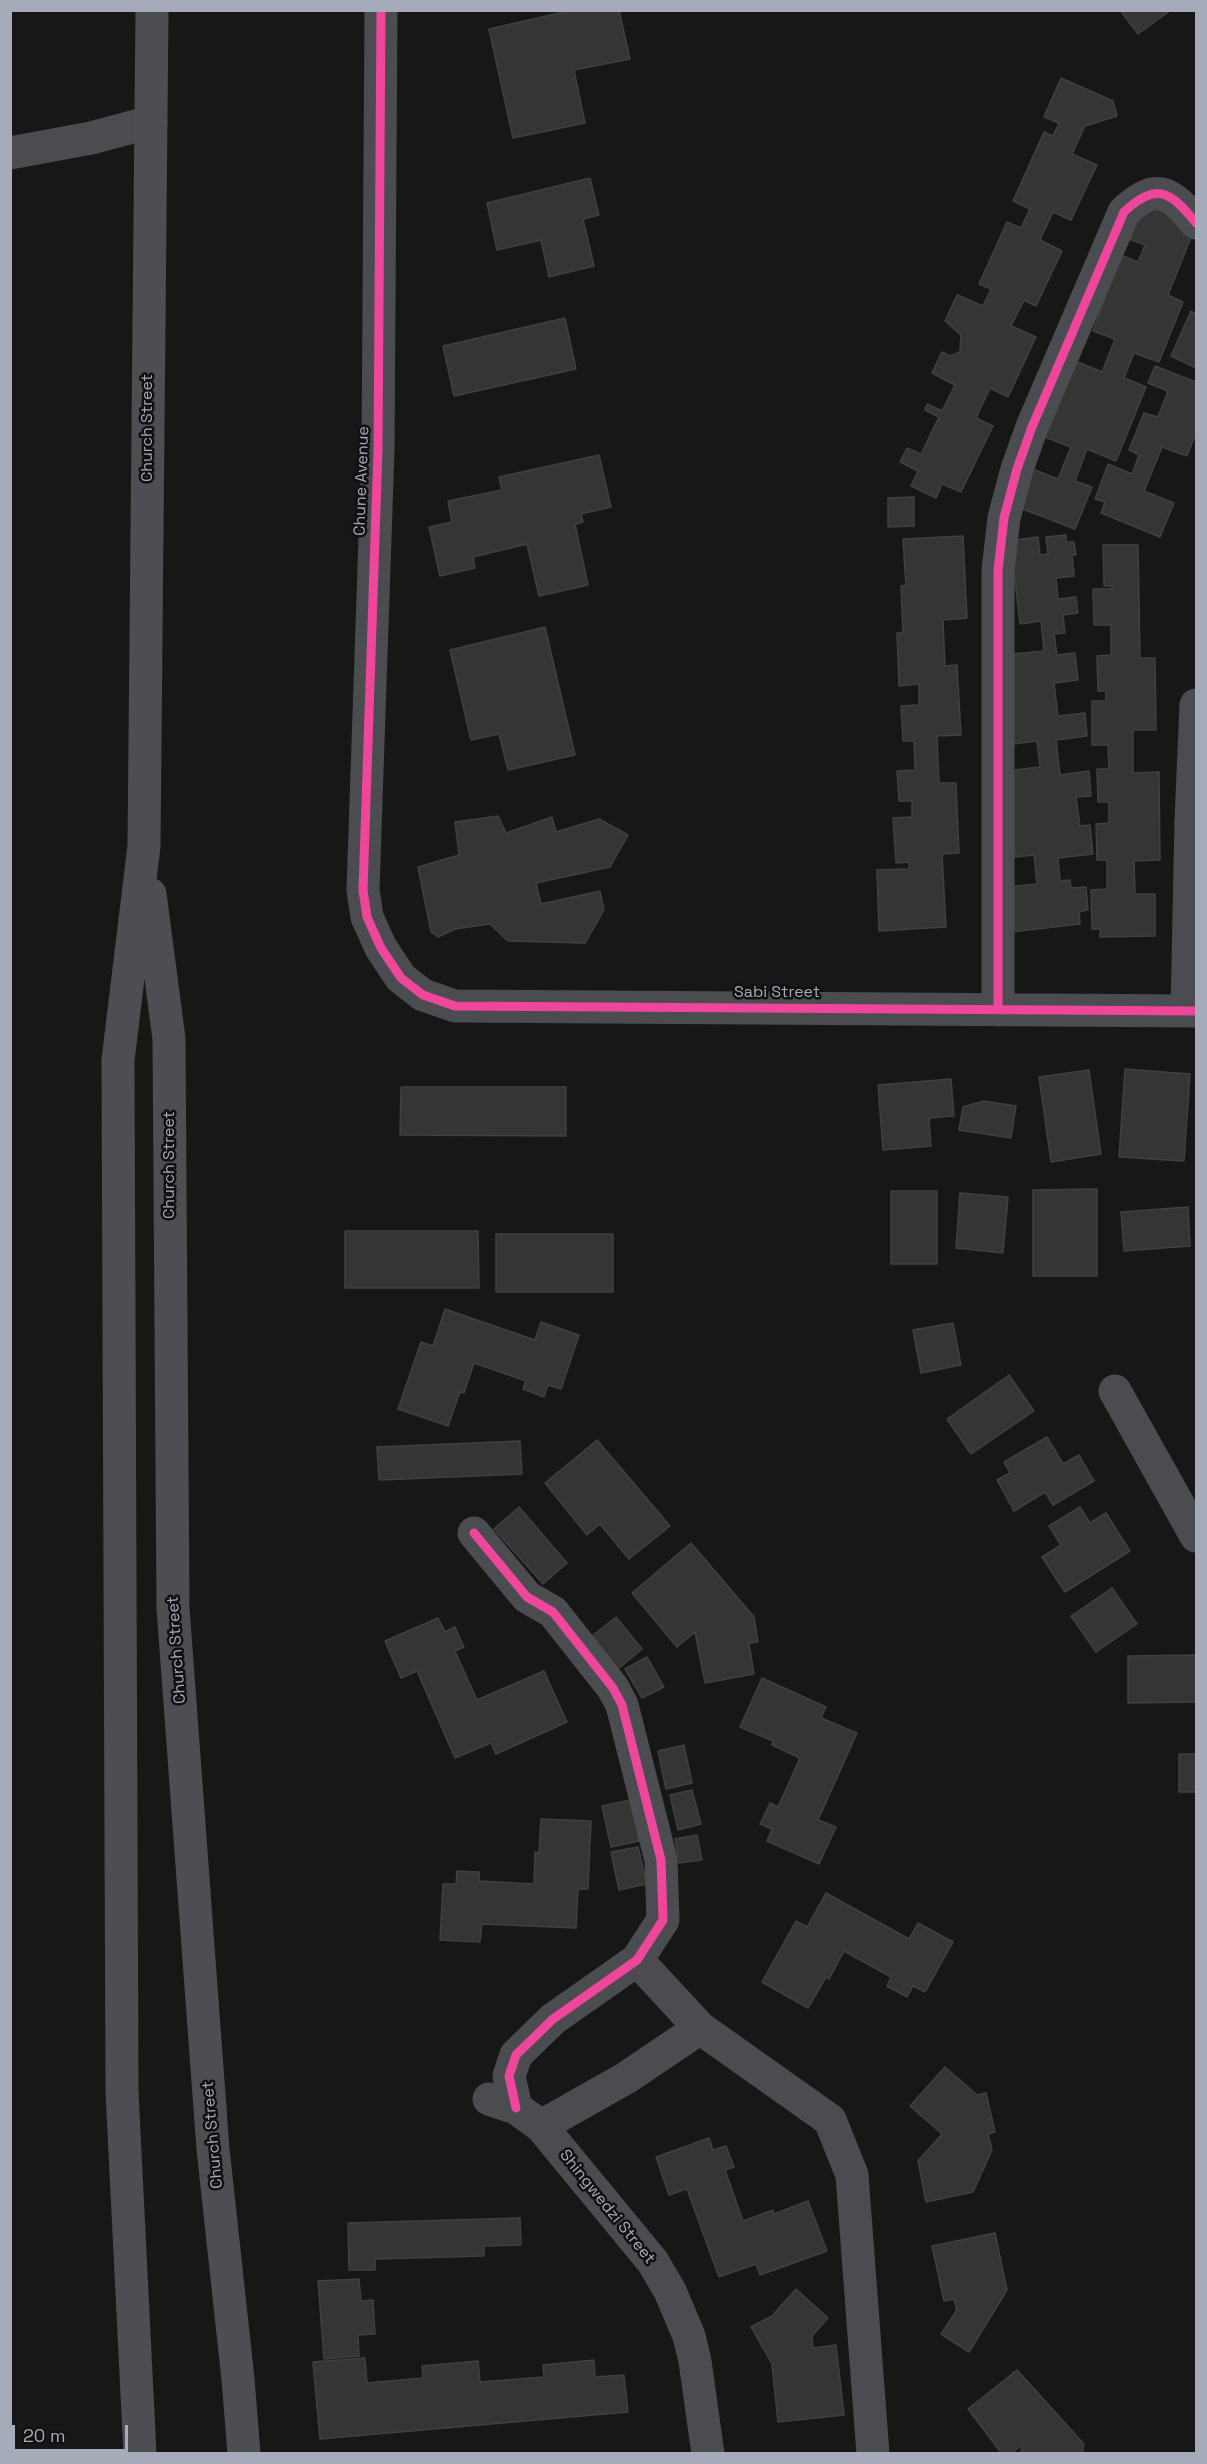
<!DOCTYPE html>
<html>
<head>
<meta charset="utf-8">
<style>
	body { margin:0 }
	#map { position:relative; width:1207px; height:2464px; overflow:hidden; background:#171717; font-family:"Space Grotesk",sans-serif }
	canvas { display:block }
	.frame { position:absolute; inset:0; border:12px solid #a6abb9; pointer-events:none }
	.scale { position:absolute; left:12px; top:2425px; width:116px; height:27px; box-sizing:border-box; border:3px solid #a6abb9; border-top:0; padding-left:8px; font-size:18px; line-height:21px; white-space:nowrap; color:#a6abb9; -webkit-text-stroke:4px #111113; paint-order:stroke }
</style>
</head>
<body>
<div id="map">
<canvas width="1207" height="2464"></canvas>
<div class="frame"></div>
<div class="scale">20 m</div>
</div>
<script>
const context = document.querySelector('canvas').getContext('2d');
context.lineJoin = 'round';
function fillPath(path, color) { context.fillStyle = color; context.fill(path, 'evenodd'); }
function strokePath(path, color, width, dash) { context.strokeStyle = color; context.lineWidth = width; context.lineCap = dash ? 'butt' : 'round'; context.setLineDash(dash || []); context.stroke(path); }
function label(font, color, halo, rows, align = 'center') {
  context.font = font + ' "Space Grotesk",sans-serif'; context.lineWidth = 5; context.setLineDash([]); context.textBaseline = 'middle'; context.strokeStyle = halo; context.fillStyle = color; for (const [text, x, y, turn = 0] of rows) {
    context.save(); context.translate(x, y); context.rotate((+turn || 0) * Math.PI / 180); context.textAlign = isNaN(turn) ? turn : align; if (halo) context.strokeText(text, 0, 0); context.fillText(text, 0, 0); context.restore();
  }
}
const building = new Path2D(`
	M573 10H619L630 59 574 70 585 123 513 138 489 29Z
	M1120 10H1171L1138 34Z
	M1061 78 1113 101 1117 116 1085 126 1072 154 1097 165 1071 220 1053 212 1040 240 1062 251 1036 306 1024 300 1011 326 1036 337 1008 397 990 388 976 418 993 426 961 492 942 484 936 498 911 486 918 471 900 462 907 448 921 454 939 417 925 410 927 404 942 411 955 385 932 373 942 352 950 356 960 352 961 335 945 321 957 295 983 306 991 289 979 284 1007 222 1021 228 1030 209 1013 201 1044 132 1053 136 1059 123 1044 117Z
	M590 178 599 215 583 219 594 266 549 277 541 240 497 250 487 203Z
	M1143 204 1196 225 1168 295 1183 302 1159 362 1134 353 1124 378 1146 387 1116 461 1087 449 1075 481 1092 487 1075 529 1015 506 1030 468 1058 479 1071 447 1042 436 1073 360 1102 372 1115 339 1093 331 1104 301 1093 296 1111 251 1138 262 1145 245 1129 239Z
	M1191 311 1196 314V368L1171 356Z
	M565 318 576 369 454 396 443 346Z
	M1155 366 1196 382V432L1187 456 1162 447 1144 491 1174 503 1160 537 1101 513 1105 502 1095 499 1108 464 1132 474 1139 455 1129 450 1144 413 1158 417 1168 391 1148 383Z
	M599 455 611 507 581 514 583 522 575 524 588 585 539 596 527 544 473 557 475 568 440 576 429 527 452 522 448 501 502 490 499 477Z
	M914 497V526L888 527V498Z
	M1066 535V542H1074L1076 555H1072L1074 576 1056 578 1058 599 1076 597 1078 613 1063 615 1065 633 1054 634 1057 655 1075 653 1078 680 1054 683 1058 716 1085 713 1087 736 1056 740 1060 775 1089 771 1091 796 1076 797 1080 826 1090 825 1093 854 1058 858 1060 881 1070 880 1071 888 1086 887 1088 910 1079 912 1080 924 1011 932 1006 887 1037 884 1034 855 1015 857 1006 771 1040 767 1037 741 1014 744 1004 655 1044 651 1041 621 1020 624 1012 555 1008 541 1038 537 1040 555 1048 554 1046 537Z
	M963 536 967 618 943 620 945 666 957 665 961 735 937 736 939 783H956L959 853 942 854 946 927 879 931 877 870 909 869V862L896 863 893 818 912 817V801H899L897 771 915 770 914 741H903L901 706 919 705V684L899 686 897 633H903L901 586 906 585 903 539Z
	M1103 545H1138L1140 658H1155L1156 730H1133V773L1159 772 1160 860 1134 861 1135 894H1155V936L1100 937V929H1092L1091 890 1107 889V860H1097L1096 824 1109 823V802H1098L1097 769H1109L1108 745H1092V701H1106V691H1098L1097 656 1111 655V625H1094L1093 589H1112V586H1104Z
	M545 627 575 755 508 770 499 734 471 740 450 650Z
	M498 816 506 833 552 817 556 832 599 819 628 835 610 867 536 883 541 904 600 891 604 910 585 943 508 941 490 924 455 929 438 937 431 932 418 867 459 855 455 822Z
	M1125 1069 1190 1074 1184 1161 1119 1157Z
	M1089 1070 1101 1154 1051 1162 1039 1077Z
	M951 1079 954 1116 929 1118 931 1146 883 1150 878 1085Z
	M401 1087H566V1136L400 1135Z
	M984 1101 1016 1106 1011 1138 959 1130 963 1107Z
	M1097 1189V1276H1033V1190Z
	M891 1191H937V1264H891Z
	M960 1193 1008 1197 1003 1253 956 1248Z
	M1188 1207 1190 1246 1124 1251 1121 1212Z
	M345 1231H478L479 1288H345Z
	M496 1234H613V1292H496Z
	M445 1309 535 1340 541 1322 579 1335 561 1389 548 1385 544 1397 523 1389 526 1381 474 1363 464 1393 460 1392 448 1426 398 1409 421 1342 433 1346Z
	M953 1323 961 1365 921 1373 913 1330Z
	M1009 1375 1034 1411 971 1454 947 1419Z
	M1047 1437 1063 1464 1079 1455 1094 1481 1053 1505 1045 1492 1014 1511 997 1480 1010 1473 1004 1462Z
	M597 1440 670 1526 629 1559 600 1524 587 1535 545 1483Z
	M520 1441 522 1474 379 1480 377 1447Z
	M519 1507 567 1563 543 1584 494 1529Z
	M1080 1507 1090 1523 1106 1513 1130 1551 1065 1592 1042 1557 1061 1545 1049 1526Z
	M691 1543 754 1617 758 1642 749 1643 754 1674 705 1683 695 1632 677 1647 632 1593Z
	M1112 1588 1137 1624 1096 1652 1071 1616Z
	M616 1617 642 1649 618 1669 592 1636Z
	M438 1618 445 1632 455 1627 464 1647 455 1651 477 1700 544 1671 567 1722 496 1754 491 1743 455 1758 417 1671 401 1678 385 1641Z
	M1196 1655V1702L1128 1703V1656Z
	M647 1657 664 1687 642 1698 625 1669Z
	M762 1678 826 1707 821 1718 857 1733 818 1820 836 1827 819 1864 767 1841 772 1829 760 1824 770 1803 778 1807 800 1758 772 1745 773 1741 740 1727Z
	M684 1745 692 1783 666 1789 658 1751Z
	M1179 1754H1196V1792H1179Z
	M692 1790 701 1824 678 1830 670 1795Z
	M630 1800 639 1841 611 1847 602 1806Z
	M541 1819 591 1821 588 1889H578L576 1928 482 1924 480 1942 440 1940 443 1884H456L457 1871 479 1872V1881L534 1884 535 1852 539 1853Z
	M697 1835 702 1860 679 1863 675 1839Z
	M638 1847 647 1884 619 1890 611 1852Z
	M826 1893 909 1939 918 1923 953 1942 925 1992 913 1986 907 1997 887 1986 891 1977 844 1951 829 1979 826 1977 808 2008 762 1982 796 1921 807 1927Z
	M945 2067 977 2095 986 2093 995 2132 988 2134 992 2150 973 2192 926 2202 918 2161 942 2134 910 2106Z
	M709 2138 713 2150 726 2146 734 2167 725 2170 743 2221 773 2210 774 2214 808 2201 827 2251 760 2275 756 2264 719 2277 687 2189 669 2195 656 2157Z
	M520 2218 521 2245 484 2246V2256L375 2259V2270H349L348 2223Z
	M995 2233 1007 2290 969 2352 941 2334 957 2310 954 2299 944 2301 932 2246Z
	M359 2279 361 2301 373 2300 375 2334 358 2335 359 2356 324 2359 318 2281Z
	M796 2289 828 2318 812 2336 813 2348 836 2345 844 2415 778 2422 772 2364 751 2327 772 2316Z
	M365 2358 367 2383 423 2378 422 2366 478 2361 480 2382 544 2377 543 2365 594 2360 595 2377 624 2375 628 2412 320 2439 313 2362Z
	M1017 2370 1084 2444 1082 2454H1021L1022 2445 1010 2454H1002L968 2409Z`);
fillPath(building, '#353536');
strokePath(building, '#3f4043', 1.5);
strokePath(new Path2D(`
	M381 10 378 450 363 890 367 917 381 948 401 978 423 995 455 1006 1196 1011
	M10 153 91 138 151 122
	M998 1010V570L1004 518 1017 469 1032 427 1124 212C1157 181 1171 192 1196 223
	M1187 1011 1191 820 1196 705
	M1115 1391 1196 1536
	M474 1533 527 1597 553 1612 613 1688 622 1705 661 1860 663 1920 637 1960 553 2019 516 2055 509 2076 516 2108
	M637 1960 700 2028 830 2120 852 2175 873 2454
	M489 2099 516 2108 541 2126 653 2262 670 2291 689 2336 695 2361 708 2454
	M541 2126 626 2078 700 2028`), '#4a4c50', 33);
strokePath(new Path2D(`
	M150 894 169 1039 173 1608 213 2149 238 2379 244 2454
	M140 2454 122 2092 118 1060 144 846 152 10`), '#4d4e51', 33);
strokePath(new Path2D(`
	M381 10 378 450 363 890 367 917 381 948 401 978 423 995 455 1006 1196 1011
	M998 1010V570L1004 518 1017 469 1032 427 1124 212C1157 181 1171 192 1196 223
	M474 1533 527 1597 553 1612 613 1688 622 1705 661 1860 663 1920 637 1960 553 2019 516 2055 509 2076 516 2108`), '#ed469a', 9);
label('16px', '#a6abb9', '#111113', [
	["Church Street",148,428,-90],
	["Chune Avenue",362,481,-88],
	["Sabi Street",777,993],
	["Church Street",170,1165,-90],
	["Church Street",177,1650,-94],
	["Church Street",213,2135,-95],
	["Shingwedzi Street",607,2207,51]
]);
</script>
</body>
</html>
